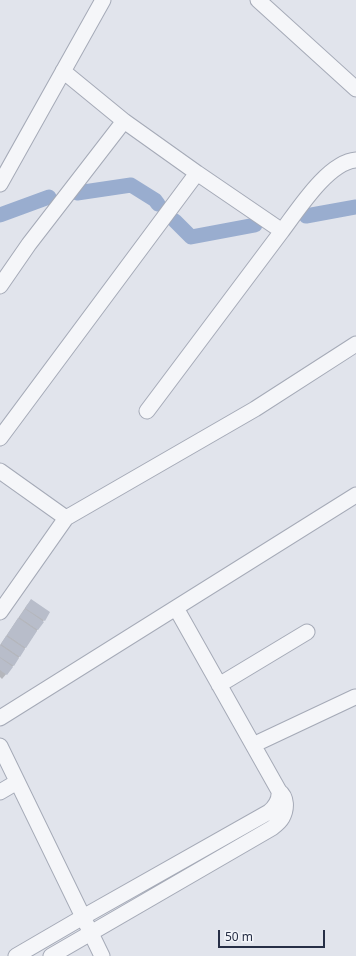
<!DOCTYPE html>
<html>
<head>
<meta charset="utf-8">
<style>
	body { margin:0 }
	#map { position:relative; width:356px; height:956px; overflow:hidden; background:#e1e4ec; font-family:"Noto Sans",sans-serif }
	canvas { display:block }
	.scale { position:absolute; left:218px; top:930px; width:107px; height:18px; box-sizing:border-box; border:2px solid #272f46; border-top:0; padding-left:5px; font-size:12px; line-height:14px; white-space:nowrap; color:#272f46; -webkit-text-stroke:3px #f2f4f9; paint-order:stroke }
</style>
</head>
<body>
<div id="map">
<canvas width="356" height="956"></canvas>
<div class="scale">50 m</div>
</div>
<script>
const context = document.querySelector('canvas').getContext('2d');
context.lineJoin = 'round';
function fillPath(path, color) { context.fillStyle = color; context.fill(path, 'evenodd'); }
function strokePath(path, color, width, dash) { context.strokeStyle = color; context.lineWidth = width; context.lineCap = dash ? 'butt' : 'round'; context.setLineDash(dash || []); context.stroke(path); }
fillPath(new Path2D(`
	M31 601 44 620 13 666 2 679 0 677V645L27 605Z`), '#0003');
strokePath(new Path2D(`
	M77 193 131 185 155 200 158 204
	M0 215 49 197
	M306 216 356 207
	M175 221 191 237 255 225`), '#99adcf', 15);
fillPath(new Path2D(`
	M31 599 50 612 45 621 25 608Z
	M25 609 44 622 38 630 19 617Z
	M18 618 37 631 26 648 7 635Z
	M6 636 25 649 20 657 1 644Z
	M0 645 19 658 14 666 0 657Z
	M0 658 13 667 7 675 0 670Z`), '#b8bdca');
const minor = new Path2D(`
	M258 0 356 89
	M0 184 103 0
	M282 231C298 210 328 162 356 160
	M0 286 29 244 124 121
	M147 411 282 231 197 173
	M0 438 197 173 124 121 63 71
	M0 471 66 518 0 612
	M66 518 255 409 356 344
	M219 685 307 632
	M0 718 356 495
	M253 745 355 697
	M0 746 102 956
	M0 792 17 782
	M16 956 83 917 269 812C276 806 280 800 279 791
	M51 956 272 828C276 825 280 822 282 818 287 809 287 797 279 791L176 608`);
strokePath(minor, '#a5aab7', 17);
strokePath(minor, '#f5f6f9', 15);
</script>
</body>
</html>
